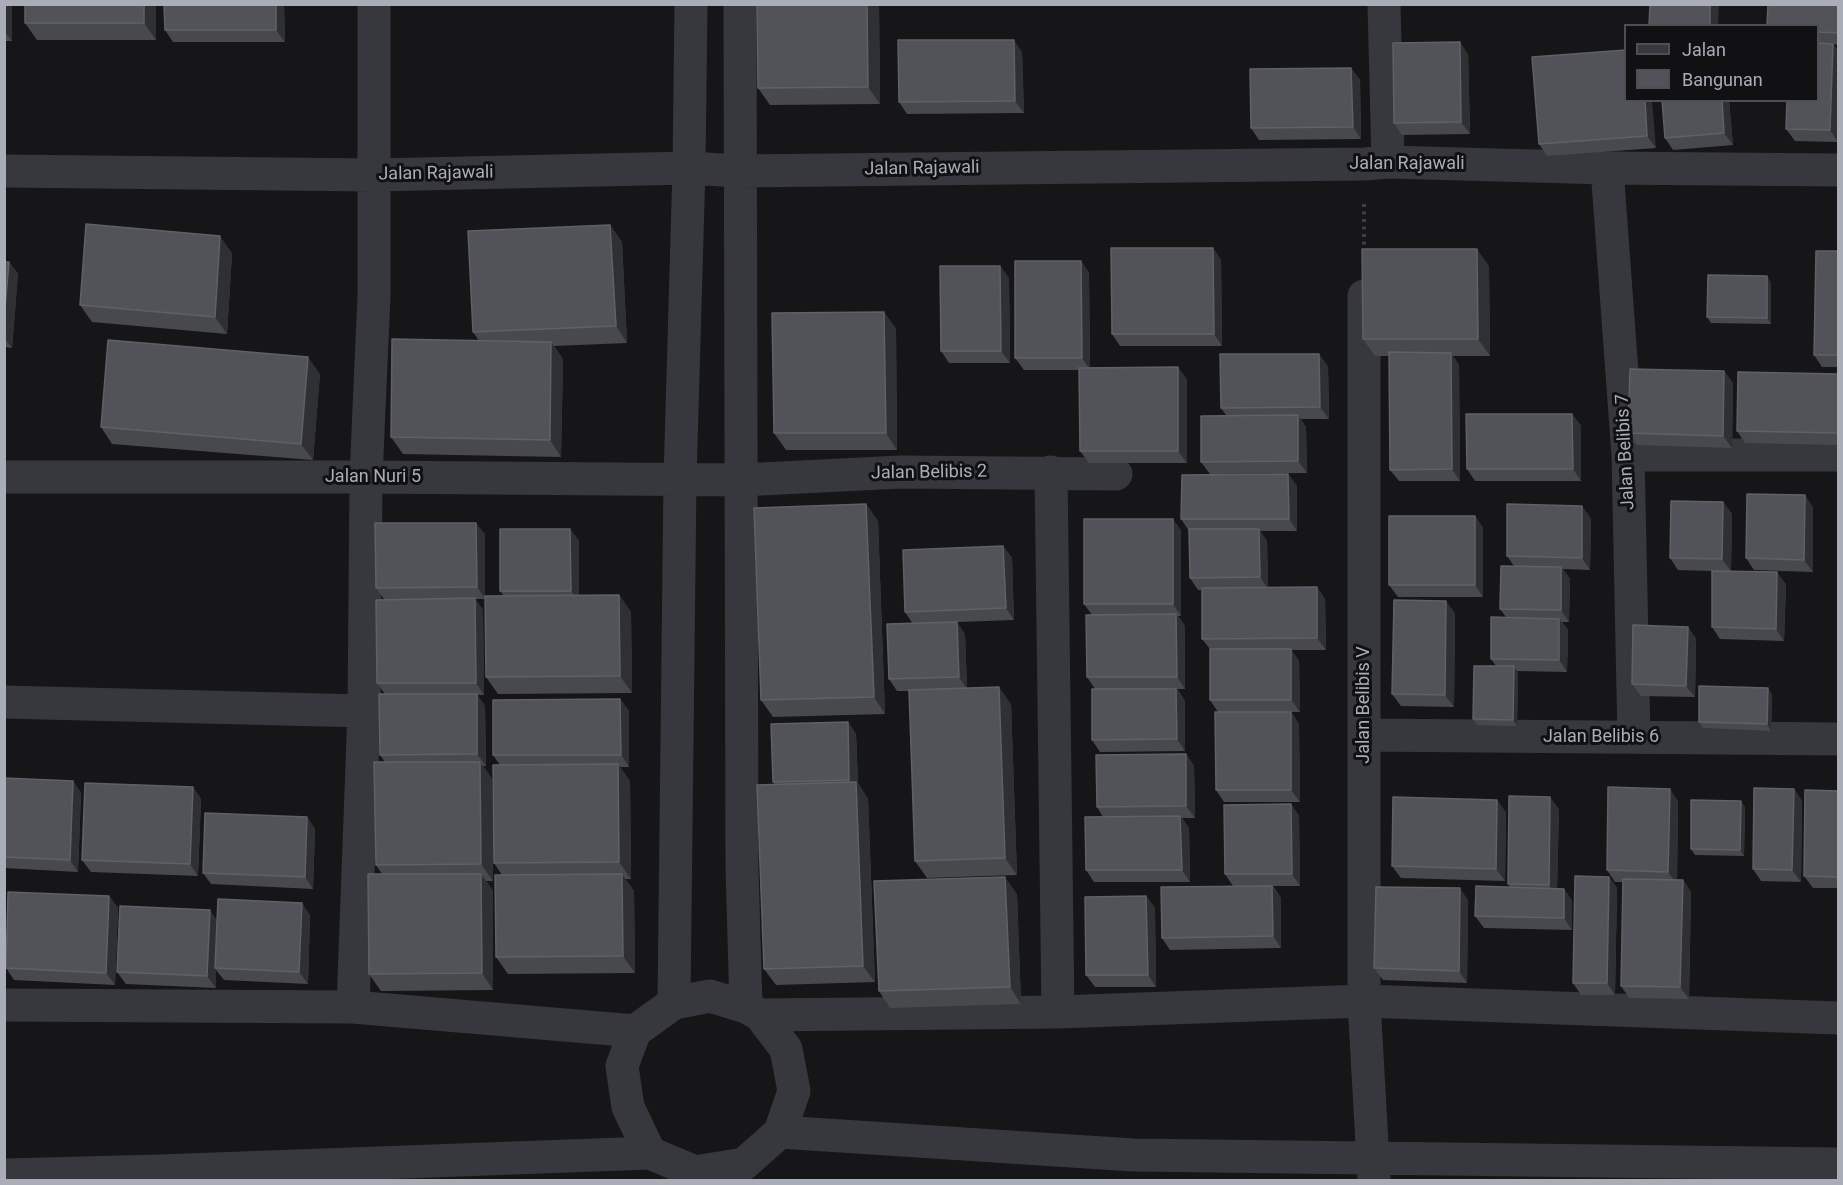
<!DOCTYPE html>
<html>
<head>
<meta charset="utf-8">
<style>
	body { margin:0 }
	#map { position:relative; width:1843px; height:1185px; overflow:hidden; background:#161618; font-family:Roboto,sans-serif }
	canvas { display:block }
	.frame { position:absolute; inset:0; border:6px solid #a8adb8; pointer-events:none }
	.legend { position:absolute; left:1624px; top:24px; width:195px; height:78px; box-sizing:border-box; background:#111113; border:2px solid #4d4f55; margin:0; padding:8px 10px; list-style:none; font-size:18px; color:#a8adb8 }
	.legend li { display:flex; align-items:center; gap:12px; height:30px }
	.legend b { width:30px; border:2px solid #4d4f55 }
</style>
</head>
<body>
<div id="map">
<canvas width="1843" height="1185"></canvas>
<div class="frame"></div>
<ul class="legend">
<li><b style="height:8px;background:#37383d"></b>Jalan</li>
<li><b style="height:16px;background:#525359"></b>Bangunan</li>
</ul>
</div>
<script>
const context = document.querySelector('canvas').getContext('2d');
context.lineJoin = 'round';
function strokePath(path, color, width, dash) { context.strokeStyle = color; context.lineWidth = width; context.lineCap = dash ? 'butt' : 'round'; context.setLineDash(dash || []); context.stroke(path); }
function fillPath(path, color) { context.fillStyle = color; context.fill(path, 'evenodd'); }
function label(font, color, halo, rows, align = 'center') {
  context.font = font + ' Roboto,sans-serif'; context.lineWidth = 6; context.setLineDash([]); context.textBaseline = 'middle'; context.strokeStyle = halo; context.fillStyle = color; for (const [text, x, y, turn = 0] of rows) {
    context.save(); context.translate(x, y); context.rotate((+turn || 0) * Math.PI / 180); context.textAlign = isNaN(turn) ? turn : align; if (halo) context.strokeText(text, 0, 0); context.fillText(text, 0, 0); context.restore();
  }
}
strokePath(new Path2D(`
	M1364 204V252`), '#3d3f44', 4, [3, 4.5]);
strokePath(new Path2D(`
	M740 4 742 867 746 1007
	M1384 4 1388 162
	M1607 168 1628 455 1634 737
	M4 171 374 175 689 168 739 171 1364 164 1388 162 1607 168 1838 170
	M1364 296V1001L1374 1180
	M1628 455H1838
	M1051 472 1058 1012
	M4 477H366L741 480 901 472 1116 474
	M4 702 364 711
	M1364 735 1838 739
	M710 996 746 1007 760 1015 786 1049 794 1091 780 1132 744 1164 695 1172 650 1153 628 1107 622 1066 635 1031 674 1003Z
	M674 1003 680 479 689 168 691 4
	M4 1005 353 1007 635 1031
	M353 1007 364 711 366 477 374 296V4
	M760 1015 1058 1012 1364 1001 1838 1018
	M780 1132 1133 1155 1838 1164
	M4 1175 160 1171 650 1153`), '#37383d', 33);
fillPath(new Path2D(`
	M4 4 12 41H4Z
	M25 4H156V40H37L25 23Z
	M164 4H284L285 42H173L165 30Z
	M757 4H878L879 6 880 104 770 105 758 88Z
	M1839 4V45L1833 44 1839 52 1838 142 1795 141 1786 129 1818 100V26Z
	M1626 50 1656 148 1547 156 1539 144Z
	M1022 52 1024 113 907 114 899 102Z
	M1468 54 1470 134 1402 135 1394 123Z
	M1351 68 1360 80 1361 139 1259 140 1251 128Z
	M1729 100 1733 145 1673 150 1665 138Z
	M610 225 622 242 627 343 554 346 563 359 561 457 403 454 391 437 479 341 473 332Z
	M1213 248 1221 260 1222 346H1120L1112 334Z
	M1839 251V367H1822L1814 355Z
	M232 253 227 334 92 322 80 305Z
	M1081 261 1089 273 1090 367 1187 379V463H1089L1080 451V370H1024L1015 358Z
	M4 262H9L18 274 12 348 4 347Z
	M1000 266 1009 278 1010 363H949L941 351Z
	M1489 266 1490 356H1453L1459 365 1460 481H1399L1390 470 1389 356H1375L1363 339Z
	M1767 276 1771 283V324L1711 323 1707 317Z
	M884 312 896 329 897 450H786L774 433Z
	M1328 366 1329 419H1300L1306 427 1307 473 1210 474 1201 462 1226 415 1221 408Z
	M1724 371 1733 383 1732 448 1637 445 1628 433Z
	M320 374 313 460 112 444 101 427Z
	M1839 374V445L1745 443 1737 431Z
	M1572 414 1581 426V481H1475L1467 469Z
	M1288 474 1297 486V531H1260L1267 541 1268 588 1317 587 1325 599 1326 650H1291L1299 661 1300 712H1291L1299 724 1300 802H1224L1216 790 1218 712 1210 700V649L1202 639V590H1198L1190 578 1189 531 1181 519Z
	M1723 502 1732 514 1731 571 1786 584 1784 641 1720 639 1712 627V571L1678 570 1670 558Z
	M866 504 878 521 885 714 773 717 761 700Z
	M1813 507V572L1754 570 1746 558Z
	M1475 516 1483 528V597H1398L1389 585Z
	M1591 518 1590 570 1563 569 1570 579 1569 622H1562L1568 630 1567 672 1517 671 1518 673 1517 726 1477 725 1473 719 1496 666 1491 659 1506 617 1500 609 1514 566 1507 556Z
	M570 529 579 541V596L619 595 631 612 632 693 498 694 486 677 485 599H475L483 610 484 695H477L485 706 486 766H483L492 779 493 881H486L493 891V990L381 991 369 974 382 874 376 865 385 762 380 755 385 694 377 683 384 599 376 588 485 534V596H504L500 591Z
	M1181 530V616H1178L1185 626V689H1177L1185 701V751L1100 752 1092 740 1095 689 1087 677 1092 615 1084 604Z
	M1003 546 1012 558 1014 620 930 623 965 634 967 688 1011 704 1017 875 927 878 915 861 909 691H897L889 679 913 624 905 612Z
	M1455 613 1454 707 1401 706 1392 694Z
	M1688 627 1696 639 1695 697 1641 696 1632 684Z
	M1772 694 1771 731 1703 728 1699 722Z
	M620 699 629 711V767H620L630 781 631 879H625L634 891 635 973 508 974 496 957 502 875 494 863 500 765 493 755Z
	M848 722 856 734 858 783 868 799 875 982 776 985 764 969 775 785 773 782Z
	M1186 754 1194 766 1195 818H1182L1189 828 1190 882H1094L1086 870 1103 817 1097 807Z
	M4 778 73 781 81 793 78 872 4 868Z
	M193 787 201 799 198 876 91 872 82 860Z
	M1794 789 1802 801 1801 882 1761 881 1753 869Z
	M1839 791V888H1813L1804 876Z
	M1678 801 1677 880H1683L1691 892 1689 999 1629 998 1621 986 1623 882H1615L1607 870Z
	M1291 804 1299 816 1300 886H1273L1281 898V948L1170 950 1162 938 1233 886 1225 874Z
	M1745 807 1744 856 1695 855 1691 849Z
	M1559 809 1557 888 1564 889 1572 901V930L1484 928 1475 916 1510 887 1508 884Z
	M1506 812 1505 881 1401 878 1392 866Z
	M307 817 315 829 313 889 211 884 203 873Z
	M1609 877 1617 888 1615 995H1581L1573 983Z
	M1017 894 1021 1004 890 1008 879 991Z
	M109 896 118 908 115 985 14 980 6 968Z
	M1146 896 1155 908 1156 987H1095L1086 975Z
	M1468 900 1467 983 1383 980 1374 968Z
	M310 915 308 984 224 980 216 970V988L126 984 117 972 217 921Z`), '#47494d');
fillPath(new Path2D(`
	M4 4H12V41L4 31Z
	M144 4H156V40L144 23Z
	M276 4H284L285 42 276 30Z
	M867 4H878L879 6 880 104 868 87Z
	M1710 4H1719L1718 26H1710Z
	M1014 40 1022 52 1024 113 1015 101Z
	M1460 42 1468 54 1470 134 1461 122Z
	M1833 44 1839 52 1838 142 1830 130Z
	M1351 68 1360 80 1361 139 1353 127Z
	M1645 100H1652L1656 148 1647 136Z
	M1722 100H1729L1733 145 1724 133Z
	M610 225 622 242 627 343 616 326Z
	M220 236 232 253 227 334 215 317Z
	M1213 248 1221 260 1222 346 1214 334Z
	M1477 249 1489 266 1490 356 1478 339Z
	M1081 261 1089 273 1090 370 1082 358Z
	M9 262 18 274 12 348 4 338V319Z
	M1000 266 1009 278 1010 363 1001 351Z
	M1767 276 1771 283V324L1767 318Z
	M884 312 896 329 897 450 886 433Z
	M551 342 563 359 561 457 550 440Z
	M1451 353 1459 365 1460 481 1452 469Z
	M1319 354 1328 366 1329 419 1320 407Z
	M308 357 320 374 313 460 301 444Z
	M1178 367 1187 379V463L1178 451Z
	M1724 371 1733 383 1732 448 1723 436Z
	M1572 414 1581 426V481L1573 469Z
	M1298 415 1306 427 1307 473 1298 461Z
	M1288 474 1297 486V531L1289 519Z
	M1805 495 1813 507V572L1804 560Z
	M1723 502 1732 514 1731 571 1722 559Z
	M866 504 878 521 885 714 874 697Z
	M1582 506 1591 518 1590 570 1582 558Z
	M1475 516 1483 528V597L1475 585Z
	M1173 519 1181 530V616L1173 604Z
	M476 523 485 534V599L477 587Z
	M570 529 579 541V602L571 591Z
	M1259 529 1267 541 1268 589 1260 577Z
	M1003 546 1012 558 1014 620 1006 608Z
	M1561 567 1570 579 1569 622 1561 610Z
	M1777 572 1786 584 1784 641 1776 629Z
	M1317 587 1325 599 1326 650 1317 638Z
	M619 595 631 612 632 693 620 676Z
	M475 598 483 610 484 695 476 683Z
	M1446 601 1455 613 1454 707 1445 695Z
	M1176 614 1185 626V689L1177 677Z
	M1559 619 1568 630 1567 672 1559 660Z
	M957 622 965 634 967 689 959 677Z
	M1688 627 1696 639 1695 697 1686 686Z
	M1291 649 1299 661 1300 712 1291 700Z
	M1514 666 1518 673 1517 726 1513 720Z
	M999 687 1011 704 1017 875 1005 858Z
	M1768 688 1772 694 1771 731 1767 724Z
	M1176 689 1185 701V751L1177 739Z
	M477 694 485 706 486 766 477 754Z
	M620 699 629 711V767L621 755Z
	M1291 712 1299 724 1300 802 1291 790Z
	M848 722 856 734 858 783 868 799 875 982 863 966 857 790 849 780Z
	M1186 754 1194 766 1195 818 1186 806Z
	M480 762 492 779 493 881 481 864Z
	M618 764 630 781 631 879 619 862Z
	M73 781 81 793 78 872 70 860Z
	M193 787 201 799 198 876 190 864Z
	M1670 789 1678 801 1677 884 1668 872Z
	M1794 789 1802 801 1801 882 1792 870Z
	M1550 797 1559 809 1557 897 1549 885Z
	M1497 800 1506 812 1505 881 1496 869Z
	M1741 801 1745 807 1744 856 1740 850Z
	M1291 804 1299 816 1300 886 1292 874Z
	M1180 816 1189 828 1190 882 1182 870Z
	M307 817 315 829 313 889 305 877Z
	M481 874 493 891V990L482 973Z
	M622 874 634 891 635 973 623 956Z
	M1005 877 1017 894 1021 1004 1010 987Z
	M1609 877 1617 888 1615 995 1607 983Z
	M1683 880 1691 892 1689 999 1680 987Z
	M1272 886 1281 898V948L1273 936Z
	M1460 888 1468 900 1467 983 1459 971Z
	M1564 889 1572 901V930L1564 918Z
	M109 896 118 908 115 985 106 973Z
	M1146 896 1155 908 1156 987 1148 975Z
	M302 903 310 915 308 984 299 972Z
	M210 910 218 922 215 968 216 970V988L207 976Z`), '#2f3033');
const building = new Path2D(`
	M25 4H144V23H25Z
	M164 4H276V30H165Z
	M757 4H867L868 87 758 88Z
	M1650 4H1710V26H1649Z
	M1768 4H1839V33L1818 32V26H1767Z
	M898 40H1014L1015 101 899 102Z
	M1460 42 1461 122 1394 123 1393 43Z
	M1818 43 1833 44 1830 130 1786 129 1787 100H1818Z
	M1626 50V100H1645L1647 136 1539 144 1532 57Z
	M1351 68 1353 127 1251 128 1250 69Z
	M1662 100H1722L1724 133 1665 138Z
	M86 224 220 236 215 317 80 305Z
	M610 225 616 326 473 332 468 231Z
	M1111 248H1213L1214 334H1112Z
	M1362 249H1477L1478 339H1363Z
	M1816 251H1839V355H1814Z
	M1015 261H1081L1082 358H1015Z
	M4 262H9L4 319Z
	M940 266H1000L1001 351H941Z
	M1708 275 1767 276V318L1707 317Z
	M884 312 886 433H774L772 313Z
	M392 339 551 342 550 440 391 437Z
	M108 340 308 357 301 444 101 427Z
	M1389 352 1451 353 1452 469 1390 470Z
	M1220 354H1319L1320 407 1221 408Z
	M1178 367V451H1080L1079 368Z
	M1630 369 1724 371 1723 436 1628 433Z
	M1738 372 1839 374V433L1737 431Z
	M1466 414H1572L1573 469H1467Z
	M1298 415V461L1201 462V416Z
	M1288 474 1289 519H1181L1182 475Z
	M1747 494 1805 495 1804 560 1746 558Z
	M1671 501 1723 502 1722 559 1670 558Z
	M866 504 874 697 761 700 754 508Z
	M1507 504 1582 506V558L1507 556Z
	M1389 516H1475V585H1389Z
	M1084 519H1173V604H1084Z
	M375 523H476L477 587 376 588Z
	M500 529H570L571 591H500Z
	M1189 529H1259L1260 577 1190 578Z
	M1003 546 1006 608 905 612 903 550Z
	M1501 566 1561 567V610L1500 609Z
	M1712 571 1777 572 1776 629 1712 627Z
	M1317 587V638L1202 639V588Z
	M619 595 620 676 486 677 485 596Z
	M475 598 476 683H377L376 600Z
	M1394 600 1446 601 1445 695 1392 694Z
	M1176 614 1177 677H1087L1086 615Z
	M1491 617 1559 619V660L1491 659Z
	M957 622 959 677 889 679 887 624Z
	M1633 625 1688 627 1686 686 1632 684Z
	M1210 649H1291V700H1210Z
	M1474 666H1514L1513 720 1473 719Z
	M1699 686 1768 688 1767 724 1699 722Z
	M999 687 1005 858 915 861 909 690Z
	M1092 689H1176L1177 739 1092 740Z
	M379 694H477V754L380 755Z
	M620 699 621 755H493V700Z
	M1215 712H1291V790H1216Z
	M848 722 849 780 773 782 771 724Z
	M1186 754V806L1097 807 1096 755Z
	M374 762H480L481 864 376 865Z
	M618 764 619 862 494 863 493 765Z
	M4 778 73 781 70 860 4 857Z
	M856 782 863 966 764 969 757 785Z
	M85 783 193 787 190 864 82 860Z
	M1608 787 1670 789 1668 872 1607 870Z
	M1754 788 1794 789 1792 870 1753 869Z
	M1805 790 1839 791V877L1804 876Z
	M1509 796 1550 797 1549 885 1508 884Z
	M1393 797 1497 800 1496 869 1392 866Z
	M1691 800 1741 801 1740 850 1691 849Z
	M1291 804 1292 874H1225L1224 805Z
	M205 813 307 817 305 877 203 873Z
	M1180 816 1182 870H1086L1085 817Z
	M368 874H481L482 973 369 974Z
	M622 874 623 956 496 957 495 875Z
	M1575 876 1609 877 1607 983H1573Z
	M1005 877 1010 987 879 991 874 881Z
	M1623 879 1683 880 1680 987 1621 986Z
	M1272 886 1273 936 1162 938 1161 887Z
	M1476 886 1564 889V918L1475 916Z
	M1376 887 1460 888 1459 971 1374 968Z
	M8 892 109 896 106 973 6 968Z
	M1146 896 1148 975H1086L1085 897Z
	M218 899 302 903 299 972 215 968Z
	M120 906 210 910 207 976 117 972Z`);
fillPath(building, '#525359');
strokePath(building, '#5f6168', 1.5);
label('18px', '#a8adb8', '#111113', [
	["Jalan Rajawali",1407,164],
	["Jalan Rajawali",922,169,-1],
	["Jalan Rajawali",436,174,-1],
	["Jalan Belibis 7",1626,452,-93],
	["Jalan Belibis 2",929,473,-1],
	["Jalan Nuri 5",373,477],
	["Jalan Belibis V",1364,705,-90],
	["Jalan Belibis 6",1601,737]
]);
</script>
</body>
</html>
